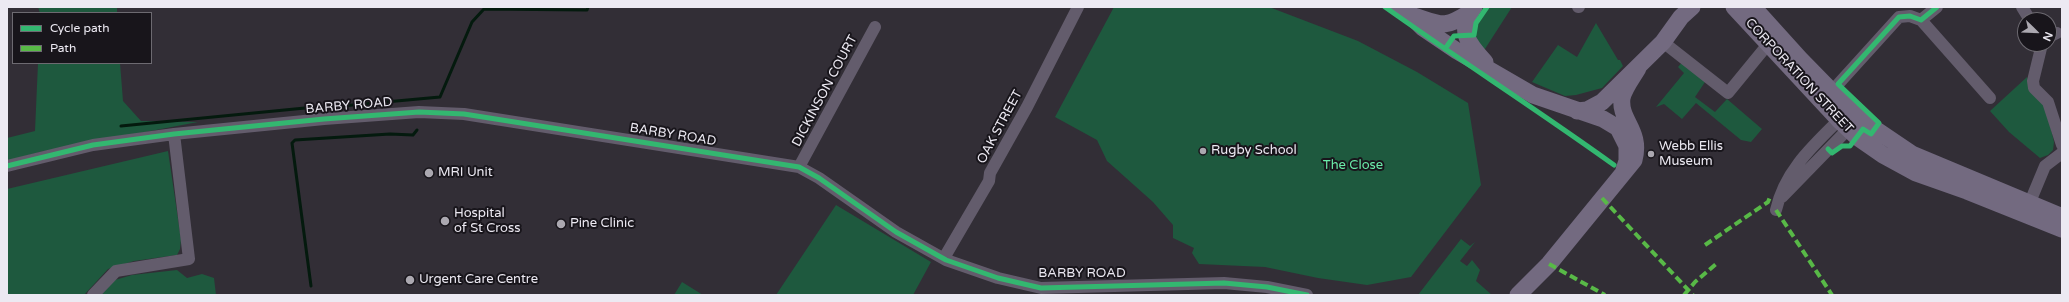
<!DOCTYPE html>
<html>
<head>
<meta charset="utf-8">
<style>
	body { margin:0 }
	#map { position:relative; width:2069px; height:302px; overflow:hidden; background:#322e36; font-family:"Varela Round",sans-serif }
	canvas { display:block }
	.frame { position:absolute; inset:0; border:8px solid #ece9f2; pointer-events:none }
	.legend { position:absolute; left:12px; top:12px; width:140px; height:52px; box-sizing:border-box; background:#18151b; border:1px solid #6d6a71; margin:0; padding:5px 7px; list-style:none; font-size:12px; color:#ece9f2 }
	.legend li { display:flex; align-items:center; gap:8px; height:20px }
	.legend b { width:20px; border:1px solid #6d6a71 }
	.north { position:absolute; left:2017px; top:12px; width:40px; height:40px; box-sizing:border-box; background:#18151b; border:1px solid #6d6a71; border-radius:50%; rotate:113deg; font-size:11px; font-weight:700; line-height:16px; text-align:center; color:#ece9f2 }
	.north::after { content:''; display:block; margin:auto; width:14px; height:18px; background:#aba8b0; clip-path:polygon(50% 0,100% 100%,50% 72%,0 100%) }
</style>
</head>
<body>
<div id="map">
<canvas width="2069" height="302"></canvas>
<div class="frame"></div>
<ul class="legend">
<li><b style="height:5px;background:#33b770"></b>Cycle path</li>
<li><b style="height:5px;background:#58b947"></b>Path</li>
</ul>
<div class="north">N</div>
</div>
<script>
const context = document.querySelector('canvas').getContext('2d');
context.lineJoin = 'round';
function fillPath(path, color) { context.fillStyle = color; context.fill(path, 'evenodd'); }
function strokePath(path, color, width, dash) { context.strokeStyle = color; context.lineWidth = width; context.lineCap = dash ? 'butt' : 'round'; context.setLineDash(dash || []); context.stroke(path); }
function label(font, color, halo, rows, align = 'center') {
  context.font = font + ' "Varela Round",sans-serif'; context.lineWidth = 4; context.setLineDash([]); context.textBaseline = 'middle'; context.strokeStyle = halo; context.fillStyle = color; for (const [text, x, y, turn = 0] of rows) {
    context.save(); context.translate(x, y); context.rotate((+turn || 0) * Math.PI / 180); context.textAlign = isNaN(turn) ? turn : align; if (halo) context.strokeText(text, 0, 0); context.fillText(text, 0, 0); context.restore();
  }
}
fillPath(new Path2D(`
	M38 7H117V13H40Z
	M1114 7H1269L1358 41 1417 72 1468 103 1481 185 1411 277 1367 285 1318 278 1265 267 1199 264 1192 253 1194 248 1173 238V225L1153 202 1107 161 1097 140 1055 117Z
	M1485 7H1512L1483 52 1472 38 1474 23Z
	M1596 23 1618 60H1620L1623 66 1602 88 1576 95 1565 96 1532 82 1558 45 1577 57Z
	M1684 60 1707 79 1695 97 1715 112 1727 99 1762 129 1751 142 1741 140 1696 103 1682 119 1664 104 1656 107 1684 73 1678 67Z
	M38 63H120L123 101 141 121 198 122 40 152 7 161V138L35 131Z
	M2027 77 2032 93 2046 107 2054 142 2053 150 2048 155 2040 158 2009 132 1990 111Z
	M168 151 181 239 180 249 177 255 134 261 108 269 84 295H7V189Z
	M836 205 931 262 913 295H776Z
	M1461 239 1470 246 1475 242 1460 261 1467 266 1472 260 1480 270 1476 281 1492 295H1418Z
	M177 270 187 278 202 274 214 278 216 295H101L115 280 132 275Z
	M682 282 703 295H674Z`), '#1e593e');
strokePath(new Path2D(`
	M331 107 440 97 472 22 484 9 587 10 588 7
	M121 126 305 108
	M311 286 292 143 295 140 390 134 413 135 417 130`), '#041a0e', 3);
strokePath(new Path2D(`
	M1578 7H1579
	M2022 7 2030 20
	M1921 20 1990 98
	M2049 37 2057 33
	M1663 42 1728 93 1769 43
	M2042 44 2033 81 2034 88 2048 102 2062 145
	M1831 92 1899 17 1910 16 1921 20 1937 7
	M7 166 93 145 174 134 324 119 419 112 464 114 799 167 819 178 896 232 946 260 998 278 1041 288 1224 283 1267 287 1307 295
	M799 167 875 27
	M1782 197 1854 123
	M2030 202 2045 166 2062 153
	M1776 210C1785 169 1816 143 1845 114
	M944 258 989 181 990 173 1027 107 1078 7
	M93 295 116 271 189 259 174 134`), '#635c6c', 12);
strokePath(new Path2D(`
	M1398 7 1410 15 1423 28 1457 51 1533 95 1603 119 1618 128 1627 146V161L1624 170
	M1474 7C1457 30 1468 44 1485 62
	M1734 7 1839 120 1857 137 1883 155 1916 173 1967 191 2062 229
	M1753 7 1800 59 1845 105 1875 129 1912 154 2058 215
	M1414 16C1442 25 1444 29 1469 13
	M1577 111 1587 110 1602 102 1663 42 1681 17 1692 7
	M1518 295 1549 264 1634 160C1642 130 1619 121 1622 98 1624 88 1633 77 1638 68`), '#736a80', 17);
strokePath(new Path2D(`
	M1602 198 1693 295
	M1776 210 1832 295
	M1705 245 1768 202 1770 197
	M1549 264 1605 295
	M1684 295 1695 282 1716 264`), '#58b947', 4, [8, 4]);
strokePath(new Path2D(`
	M1385 7C1461 61 1539 111 1614 165
	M1445 49 1454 36 1474 35 1476 23 1487 7
	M1828 149 1832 153 1842 146H1850L1863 129 1871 134 1879 123 1838 84 1899 17 1910 16 1921 20 1937 7
	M7 166 93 145 174 134 324 119 419 112 464 114 799 167 819 178 896 232 946 260 998 278 1041 288 1224 283 1267 287 1307 295`), '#33b770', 5);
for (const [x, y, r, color] of [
	[1203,151,4,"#aba8b0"],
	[1651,154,4,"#aba8b0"],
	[429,173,5,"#aba8b0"],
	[445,221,5,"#aba8b0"],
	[561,224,5,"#aba8b0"],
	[410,280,5,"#aba8b0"]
]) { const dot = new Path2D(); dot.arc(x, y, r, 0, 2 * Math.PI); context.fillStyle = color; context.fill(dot); strokePath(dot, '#18151b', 1.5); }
label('13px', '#ece9f2', '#18151b', [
	["CORPORATION STREET",1799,76,47],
	["DICKINSON COURT",825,91,-62],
	["BARBY ROAD",349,106,-5],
	["OAK STREET",1000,127,-62],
	["BARBY ROAD",673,135,9],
	["BARBY ROAD",1082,274]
]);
label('13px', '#ece9f2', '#18151b', [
	["Webb Ellis",1659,147],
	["Museum",1659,162],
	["Rugby School",1211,151],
	["MRI Unit",438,173],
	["Hospital",454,214],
	["of St Cross",454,229],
	["Pine Clinic",570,224],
	["Urgent Care Centre",419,280]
], 'left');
label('13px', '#6aeba9', '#18151b', [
	["The Close",1353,166]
]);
</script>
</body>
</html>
